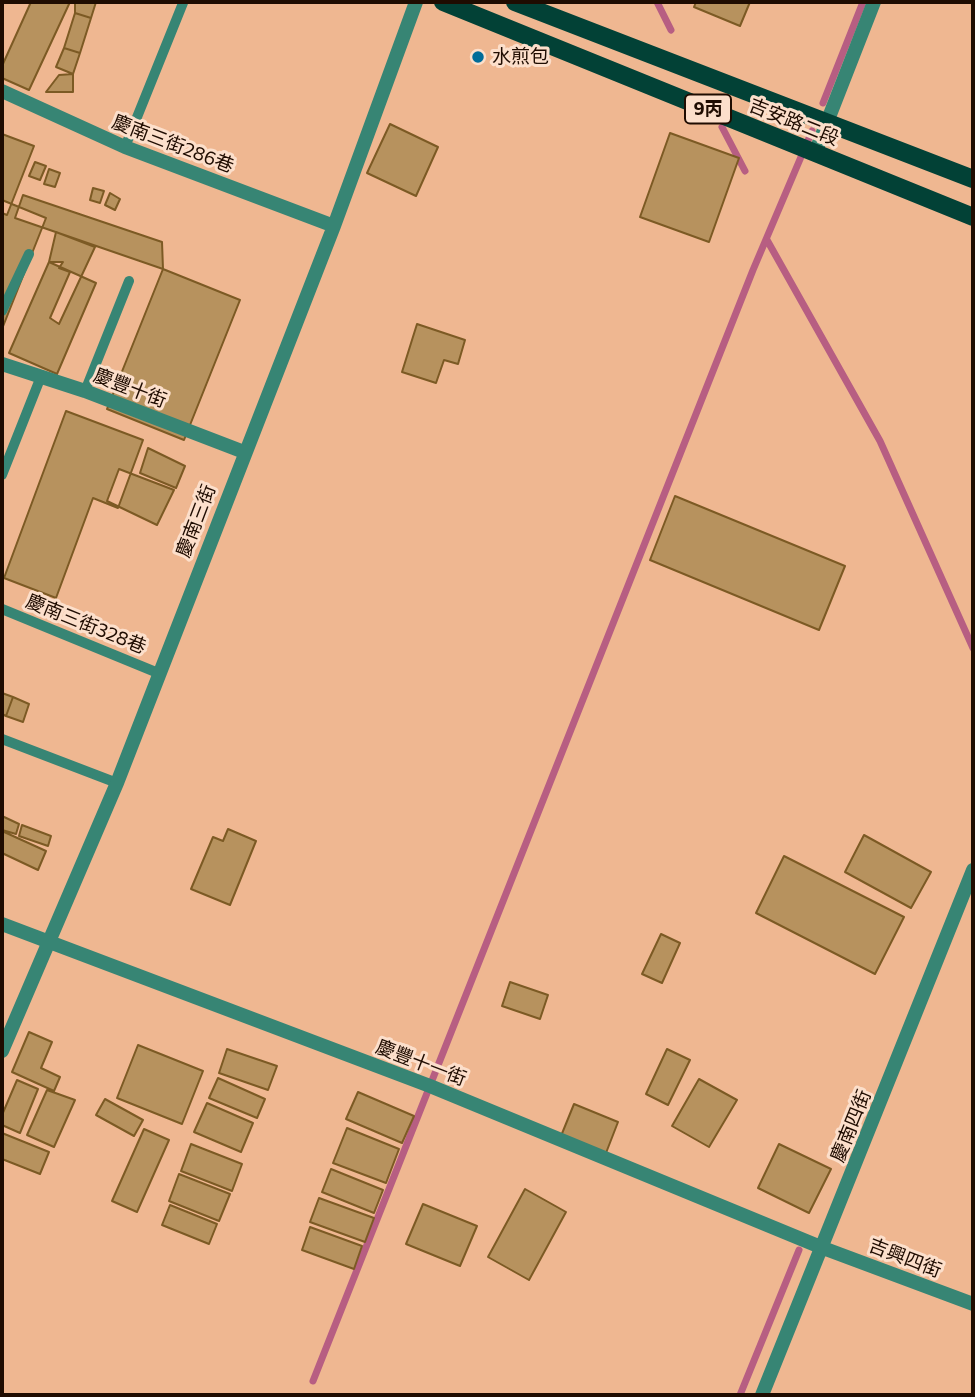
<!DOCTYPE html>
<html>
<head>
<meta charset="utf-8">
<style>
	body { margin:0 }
	#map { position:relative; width:975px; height:1397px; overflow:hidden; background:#efb791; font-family:Commissioner,sans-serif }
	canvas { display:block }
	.frame { position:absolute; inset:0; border:4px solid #1f0c01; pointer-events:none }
</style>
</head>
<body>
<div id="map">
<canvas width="975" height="1397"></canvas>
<div class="frame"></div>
</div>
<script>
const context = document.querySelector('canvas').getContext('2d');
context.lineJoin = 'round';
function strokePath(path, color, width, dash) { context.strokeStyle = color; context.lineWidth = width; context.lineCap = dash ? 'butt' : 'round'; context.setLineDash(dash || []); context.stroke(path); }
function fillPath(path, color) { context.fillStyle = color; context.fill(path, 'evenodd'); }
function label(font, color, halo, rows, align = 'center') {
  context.font = font + ' Commissioner,"Noto Sans TC",sans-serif'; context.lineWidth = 6; context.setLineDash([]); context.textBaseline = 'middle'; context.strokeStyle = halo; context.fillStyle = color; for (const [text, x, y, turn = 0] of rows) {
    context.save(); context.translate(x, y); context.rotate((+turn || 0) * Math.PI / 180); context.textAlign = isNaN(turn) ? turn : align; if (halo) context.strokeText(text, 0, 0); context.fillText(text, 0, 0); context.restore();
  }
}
strokePath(new Path2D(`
	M657 2 671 30
	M823 103 863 2
	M722 127 745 171
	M767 240 880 441 973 648
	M313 1381 753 270 812 131
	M740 1395 799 1250`), '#b75e82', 7);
const building = new Path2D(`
	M31 2H70L29 90 2 78V66Z
	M75 2H96L91 18 75 13Z
	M696 2H750L740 26 694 7Z
	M75 13 91 18 80 53 64 48Z
	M64 48 80 53 73 74 56 67Z
	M73 74V92H46L59 75Z
	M390 124 438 147 416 196 367 173Z
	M670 133 739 158 709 242 640 217Z
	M2 134 34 146 7 215 2 213Z
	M35 162 46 166 40 180 29 176Z
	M49 169 60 173 55 187 44 184Z
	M93 188 104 191 100 203 90 200Z
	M110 193 120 199 115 210 105 205Z
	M23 195 162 242 163 269 15 218Z
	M2 200 46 218 2 329Z
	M56 232 95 247 59 324 50 318 70 272 59 268 63 262H49Z
	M49 262 96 283 57 374 9 353Z
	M163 269 240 300 184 440 107 409Z
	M417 324 465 340 458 364 444 360 436 383 402 372Z
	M66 411 143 440 118 508 93 498 56 598 4 578Z
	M148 448 185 466 176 488 140 473Z
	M119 469 174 490 157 525 107 501Z
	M675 496 845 566 819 630 650 560Z
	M2 693 13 697 6 716 2 714Z
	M13 697 29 704 23 722 6 716Z
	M2 816 19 824 16 834 2 830Z
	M22 825 51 836 48 846 19 836Z
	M228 829 256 841 230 905 191 889 213 837 223 841Z
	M2 831 46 851 38 870 2 853Z
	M864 835 931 872 911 908 845 872Z
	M784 856 904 917 875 974 756 913Z
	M661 934 680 943 662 983 642 974Z
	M510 982 548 995 540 1019 502 1006Z
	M29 1032 52 1042 41 1068 60 1077 54 1091 12 1072Z
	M138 1045 203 1071 182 1124 117 1098Z
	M227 1049 277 1066 268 1090 219 1073Z
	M667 1049 690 1060 668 1105 646 1094Z
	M218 1078 265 1099 257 1118 209 1098Z
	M699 1079 737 1100 709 1147 672 1126Z
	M17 1080 38 1089 20 1133 2 1125V1115Z
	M47 1090 75 1100 54 1147 27 1135Z
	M358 1092 414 1116 402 1143 346 1119Z
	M105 1099 143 1120 134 1136 96 1115Z
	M207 1103 253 1123 241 1152 194 1132Z
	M574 1104 618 1122 606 1153 561 1136Z
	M347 1128 399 1149 386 1183 333 1163Z
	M144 1129 169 1140 137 1212 112 1201Z
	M2 1133 49 1152 40 1174 2 1159Z
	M191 1144 242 1164 232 1191 181 1171Z
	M779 1144 831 1169 809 1213 758 1188Z
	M331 1169 383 1190 374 1213 322 1192Z
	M179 1174 230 1194 219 1221 169 1201Z
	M525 1189 566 1212 529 1280 488 1257Z
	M319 1198 374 1218 365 1242 310 1222Z
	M423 1204 477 1226 460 1266 406 1244Z
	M170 1205 217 1224 209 1244 162 1225Z
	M310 1227 362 1246 354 1269 302 1250Z`);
fillPath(building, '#b7925e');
strokePath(building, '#7c5a24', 2);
strokePath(new Path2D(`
	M125 147 183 3
	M2 311 29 254
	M85 391 129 281
	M2 475 40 379
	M2 609 158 673
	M2 739 117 783`), '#378574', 10);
strokePath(new Path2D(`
	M2 91 125 147 334 226
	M815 153 874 2
	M2 364 85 391 244 452
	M2 924 430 1086 823 1248 973 1304
	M2 1051 117 783 334 226 416 2
	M762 1395 973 870`), '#378574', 14);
strokePath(new Path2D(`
	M443 2 973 217
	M515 2 973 179`), '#024136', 18);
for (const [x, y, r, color] of [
	[478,57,7,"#006c99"]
]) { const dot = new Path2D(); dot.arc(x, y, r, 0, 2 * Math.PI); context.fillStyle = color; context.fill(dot); strokePath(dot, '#fcdfcb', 2.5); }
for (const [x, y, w] of [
	[708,109,46]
]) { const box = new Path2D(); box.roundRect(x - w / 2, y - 14.5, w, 29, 5); context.fillStyle = '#fcdfcb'; context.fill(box); strokePath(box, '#1f0c01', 2); }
label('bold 18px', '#1f0c01', null, [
	["9丙",708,109]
]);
label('19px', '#1f0c01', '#fcdfcb', [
	["水煎包",492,57]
], 'left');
label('19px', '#1f0c01', '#fcdfcb', [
	["吉安路二段",794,122,22],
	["慶南三街286巷",173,144,21],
	["慶豐十街",130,388,21],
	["慶南三街",196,521,-69],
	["慶南三街328巷",86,624,22],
	["慶豐十一街",421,1063,21],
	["慶南四街",851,1126,-68],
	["吉興四街",905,1258,21]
]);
</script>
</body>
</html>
